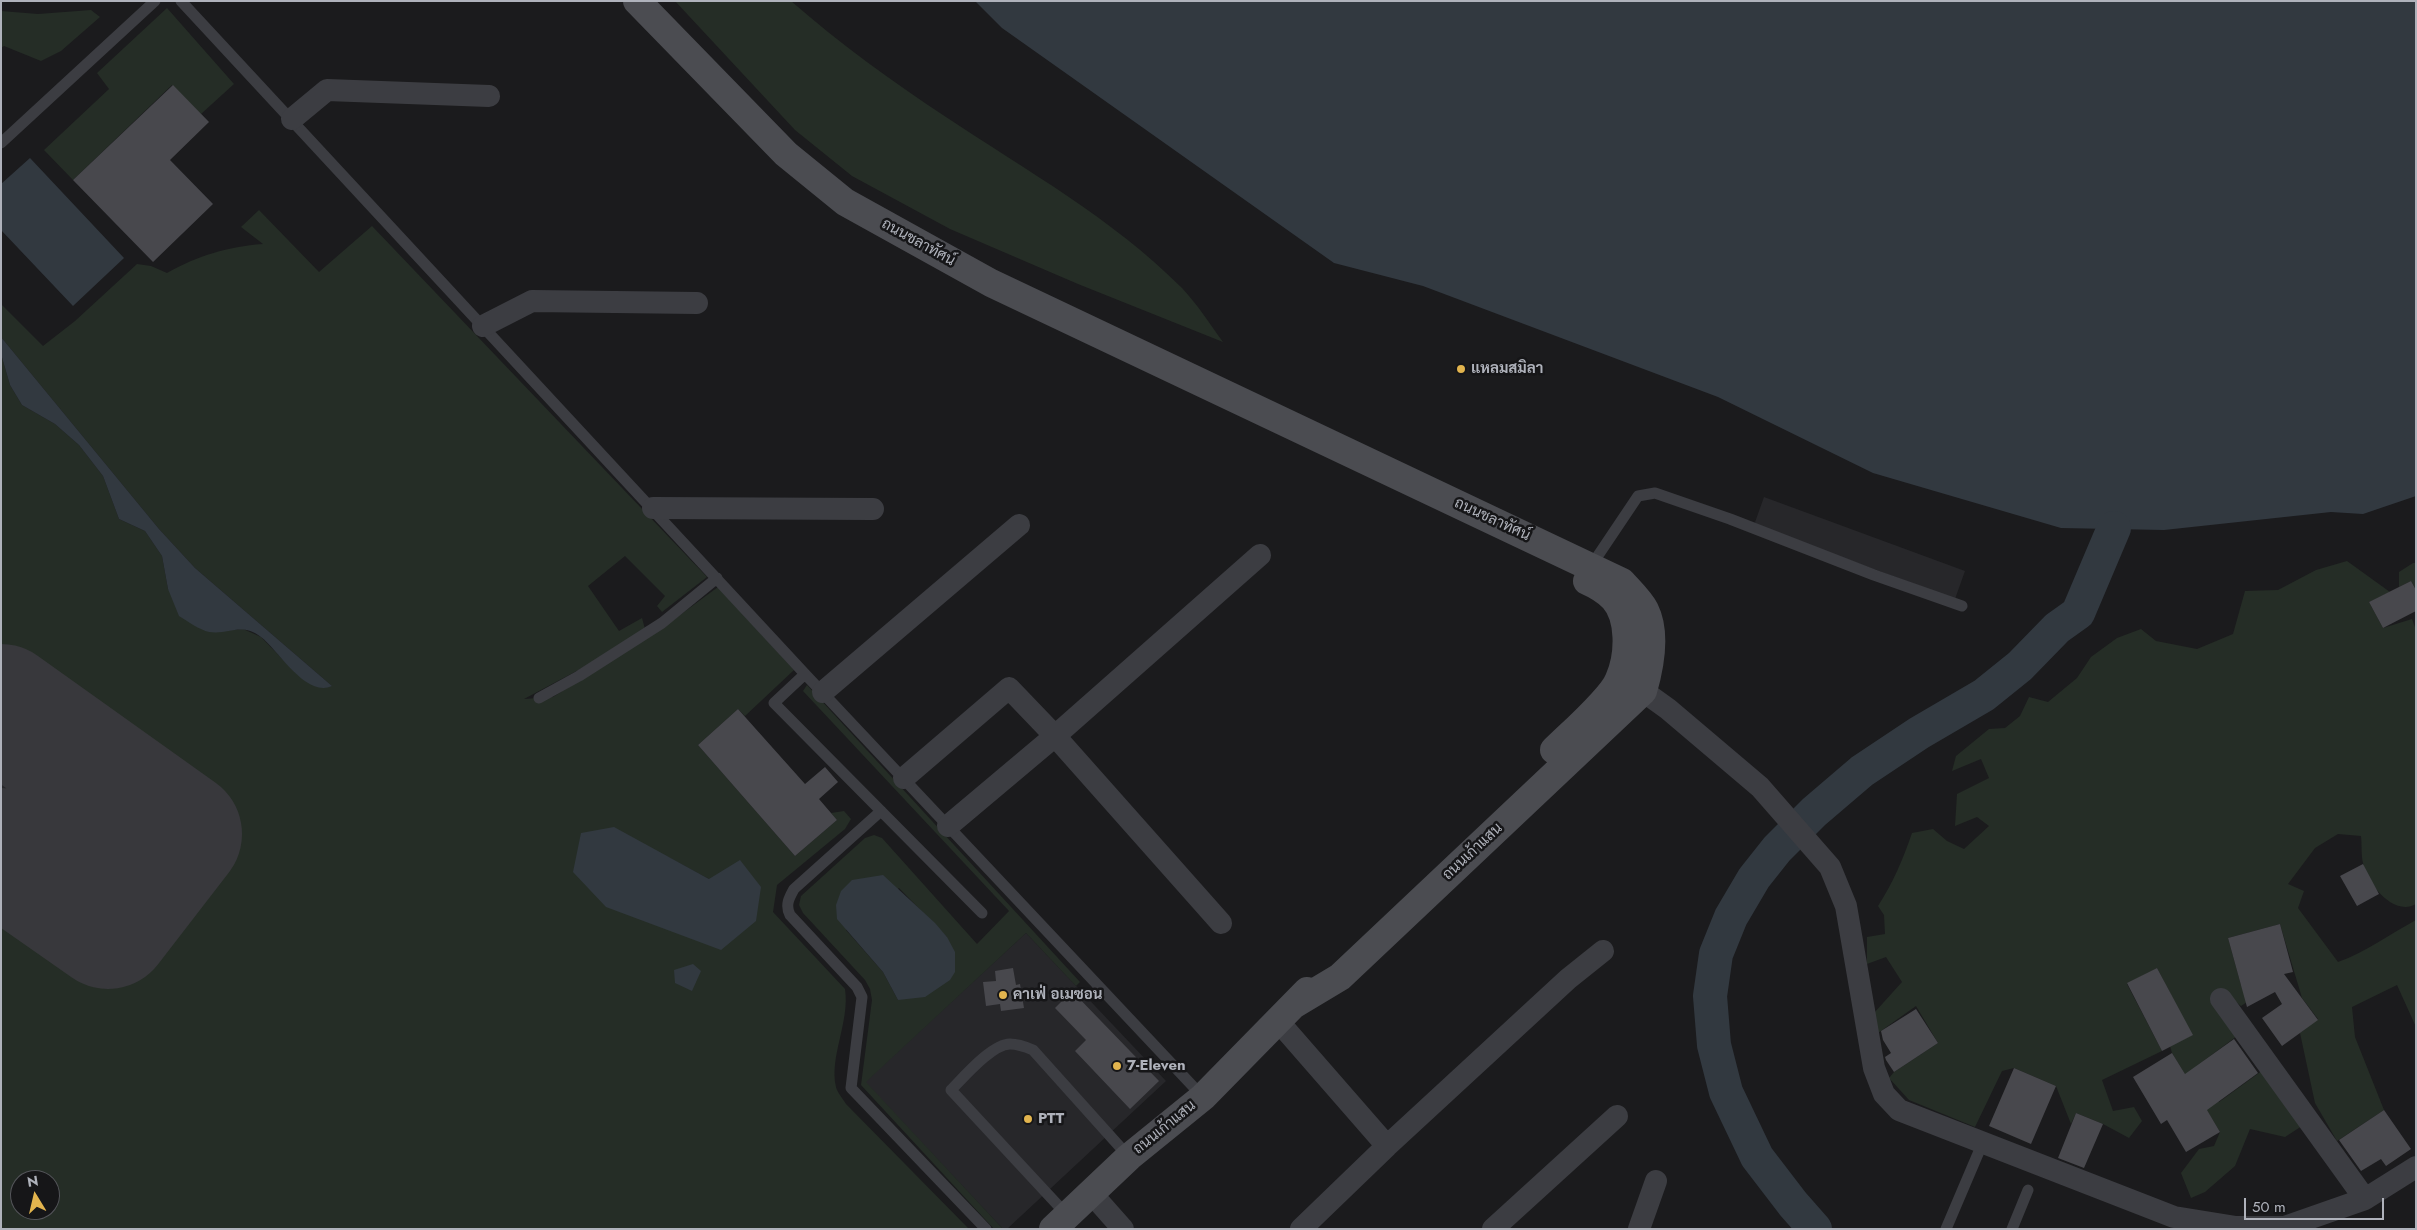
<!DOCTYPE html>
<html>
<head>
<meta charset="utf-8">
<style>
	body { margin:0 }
	#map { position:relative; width:2417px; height:1230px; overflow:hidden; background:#1b1b1d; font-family:Jost,sans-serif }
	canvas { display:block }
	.frame { position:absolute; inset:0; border:2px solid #afb2bb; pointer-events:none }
	.north { position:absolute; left:10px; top:1170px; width:50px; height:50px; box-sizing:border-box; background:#161618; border:1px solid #535459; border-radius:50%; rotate:351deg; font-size:14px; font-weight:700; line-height:20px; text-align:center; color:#afb2bb }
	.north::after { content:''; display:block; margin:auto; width:18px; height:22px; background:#e2b44e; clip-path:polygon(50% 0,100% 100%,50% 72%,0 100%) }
	.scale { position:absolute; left:2244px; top:1198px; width:140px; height:22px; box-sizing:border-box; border:2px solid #afb2bb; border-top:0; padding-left:6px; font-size:15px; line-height:18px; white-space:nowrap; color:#afb2bb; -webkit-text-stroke:4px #161618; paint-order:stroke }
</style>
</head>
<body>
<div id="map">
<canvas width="2417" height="1230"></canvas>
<div class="frame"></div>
<div class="north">N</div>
<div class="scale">50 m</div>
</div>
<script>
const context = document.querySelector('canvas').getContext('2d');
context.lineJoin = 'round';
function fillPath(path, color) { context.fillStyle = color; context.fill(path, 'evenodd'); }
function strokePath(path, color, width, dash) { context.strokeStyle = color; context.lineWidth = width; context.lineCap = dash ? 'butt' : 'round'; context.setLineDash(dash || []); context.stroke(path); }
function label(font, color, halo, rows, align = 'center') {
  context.font = font + ' Jost,Sarabun,sans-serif'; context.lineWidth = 5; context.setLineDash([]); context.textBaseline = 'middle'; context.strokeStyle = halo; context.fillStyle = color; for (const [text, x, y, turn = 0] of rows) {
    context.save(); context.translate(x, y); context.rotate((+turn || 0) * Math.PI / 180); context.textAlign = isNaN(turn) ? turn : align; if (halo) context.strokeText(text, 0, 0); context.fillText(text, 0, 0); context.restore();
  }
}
fillPath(new Path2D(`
	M1764 497 1965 571 1955 599 1754 525Z
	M1 646 357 897 73 1229H1ZM20 1180H50V1210H20Z
	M1026 933 1166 1081 1007 1229H1003L865 1082Z`), '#27272a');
fillPath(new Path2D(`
	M675 1H791C839 43 893 82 946 117 1027 171 1112 218 1182 288 1197 304 1210 324 1223 342L1078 284 950 229 852 176 795 130Z
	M167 8 234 84 201 114 172 85 73 180 44 150 109 89 97 73Z
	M91 10 100 17 61 51 41 61 4 46 1 48V11L38 14Z
	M259 210 319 272 372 226 707 577 662 612 657 606 665 596 625 556 588 586 619 631 642 618 645 629 584 667 524 699 553 697 657 632 718 587 794 670 745 716 738 709 698 745 795 856 837 820 831 813 844 811 851 819 845 829 777 885 773 912 845 989C850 1022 829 1057 836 1087 837 1092 843 1099 846 1104L969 1229H1V873L107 946 196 830 1 691V354L10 385 22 405 55 424 79 445 103 476 119 519 145 531 162 556 168 589 209 632 243 629 261 637 297 674 332 686 195 568 159 529 1 337V304L43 346 75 321 137 264 151 266 167 273C199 255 227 247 263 244L241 227ZM668 857 709 879 721 950ZM20 1180H50V1210H20Z
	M2347 561 2390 592 2369 602 2383 628 2412 619 2416 630V904C2393 917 2367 883 2363 863 2361 855 2362 844 2361 836L2338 834 2315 848 2288 884 2304 891 2298 908 2338 962C2366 952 2390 934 2416 920V1027L2397 985 2352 1007 2355 1037 2384 1110 2337 1141 2315 1103 2300 1033 2318 1019 2302 998 2280 924 2228 938 2241 985 2262 992 2241 1006 2225 993 2237 1036 2194 1068 2219 1102 2263 1070 2305 1124 2285 1137 2250 1129 2235 1166 2205 1192 2191 1198 2181 1173 2199 1149 2214 1146 2220 1132 2172 1053 2170 1046 2192 1035 2157 968 2127 984 2162 1051 2102 1080 2113 1111 2134 1107 2142 1121 2129 1138 2103 1124 2076 1113 2071 1124 2056 1086 2014 1068 2002 1071 1975 1127 1909 1100 1889 1078 1894 1072 1938 1043 1916 1006 1878 1033 1874 1013 1902 982 1886 957 1867 964V937L1885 934 1884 915 1878 906C1893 883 1903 859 1912 833L1933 829 1947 841 1964 849 1989 826 1977 817 1955 826 1957 794 1989 778 1981 759 1952 771 1956 756 1989 729 2005 728 2020 716 2029 697 2048 702 2077 678 2091 657 2117 638 2141 629 2156 641 2197 649 2233 634 2245 591 2278 590 2316 570Z
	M2413 563H2416V590L2411 581 2399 587V572Z
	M807 685 1080 982 1076 986 1026 933 866 1082 1003 1229H994L861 1085 872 1000 870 989 865 980 803 913 799 905 801 896 865 838 874 835 882 838 977 944 1009 911 803 691ZM899 888 947 937 898 1000 883 972 846 930Z`), '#252d26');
fillPath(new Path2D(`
	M975 1H2416V496L2363 514 2331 512 2164 530 2061 528 1873 473 1718 397 1423 286 1334 263 1002 28Z
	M30 158 124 258 73 306 1 230V184Z
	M1 337 159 529 195 568 332 686C306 698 279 651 261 637 241 622 229 635 209 632 200 630 187 621 179 616L168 589 162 556 145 531 119 519 103 476 79 445 55 424 22 405 10 385 1 354Z
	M614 827 709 879 740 860 761 887 756 921 721 950 606 907 573 872 581 833Z
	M883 875 935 923 947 937 955 952V972L950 980 925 997 898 1000 883 972 837 919 836 905 841 891 852 880Z
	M693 964 701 971 692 991 675 983 674 970Z`), '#323940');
strokePath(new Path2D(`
	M1815 1229 1793 1204 1757 1157 1726 1092 1714 1045 1710 996 1716 954 1731 917 1754 878 1777 849 1814 812 1862 771 1919 733 1984 695 2020 666 2057 628 2078 613 2114 528`), '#323940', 34);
strokePath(new Path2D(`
	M1 707 179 834 108 926 1 851`), '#38383c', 126);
fillPath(new Path2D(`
	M173 85 209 122 170 160 213 204 153 262 73 180Z
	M2411 581 2416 590V611L2383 628 2369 602Z
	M738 709 805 784 825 767 838 782 819 799 837 820 795 856 698 745Z
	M2363 864 2379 894 2357 906 2340 876Z
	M2280 924 2293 972 2284 974 2318 1020 2282 1046 2262 1018 2282 1004 2275 992 2247 1007 2228 938Z
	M1013 968 1016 985 1020 984 1024 1008 1001 1011 1000 1004 986 1006 983 982 996 981 995 971Z
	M2157 968 2193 1035 2162 1051 2127 983Z
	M1072 991 1159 1081 1130 1109 1075 1051 1086 1040 1055 1008Z
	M1916 1009 1938 1043 1894 1072 1886 1060 1885 1057 1891 1053 1883 1040 1881 1031Z
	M2234 1039 2258 1073 2207 1110 2220 1132 2186 1152 2167 1120 2161 1124 2133 1077 2172 1053 2185 1074Z
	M2014 1068 2056 1086 2031 1144 1989 1126Z
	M2384 1110 2411 1149 2386 1166 2381 1159 2361 1171 2339 1140Z
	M2076 1113 2103 1124 2084 1168 2058 1158Z`), '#48484d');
strokePath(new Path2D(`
	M181 1 805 674 1203 1097
	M1 143 155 1
	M1591 566 1638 496 1655 493 1730 519 1874 575 1962 606
	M805 674 774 703 982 913
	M539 698 579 676 662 623 717 578
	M881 811 794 889C789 898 785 905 790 915L857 987 862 997 851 1088 986 1229
	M1067 1215 951 1090C964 1077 992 1044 1010 1044 1018 1044 1026 1047 1033 1050L1129 1157
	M1946 1229 1983 1142
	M2012 1229 2028 1190`), '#3c3d42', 11);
strokePath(new Path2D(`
	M292 119 327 90 489 96
	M483 326 532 301 697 303
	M653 508 873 509
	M1628 685 1643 691 1668 709 1760 787 1830 867 1846 906 1874 1068 1884 1094 1899 1110 2174 1217 2236 1227H2285L2365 1199 2416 1167
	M823 692 1019 525
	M904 778 1009 688 1055 736 1221 923
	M948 826 1055 736 1260 555
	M2221 999 2365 1199
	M1278 1021 1387 1146
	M1092 1194 1123 1229
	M1301 1229 1387 1146 1568 979 1603 951
	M1493 1229 1617 1116
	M1639 1229 1656 1181`), '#3c3d42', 22);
strokePath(new Path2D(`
	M637 1 786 154 845 202 991 283 1622 582C1629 590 1640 600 1645 610 1657 634 1650 667 1643 691L1340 977 1295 1004
	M1554 750C1570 734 1612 698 1619 679 1629 656 1631 618 1613 598 1606 591 1596 585 1587 581
	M1053 1229 1129 1157 1203 1097 1307 991`), '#4b4c51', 28);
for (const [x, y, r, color] of [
	[1461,369,5,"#e2b44e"],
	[1003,995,5,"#e2b44e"],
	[1117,1066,5,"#e2b44e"],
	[1028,1119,5,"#e2b44e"]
]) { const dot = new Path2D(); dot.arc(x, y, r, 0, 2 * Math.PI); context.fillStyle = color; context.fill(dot); strokePath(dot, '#161618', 2); }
label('15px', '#afb2bb', '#161618', [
	["ถนนชลาทัศน์",918,243,29],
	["ถนนชลาทัศน์",1492,520,25],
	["ถนนเก้าแสน",1473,852,-43],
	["ถนนเก้าแสน",1165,1128,-39]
]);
label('bold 15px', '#afb2bb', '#161618', [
	["แหลมสมิลา",1471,369],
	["คาเฟ่ อเมซอน",1013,995],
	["7-Eleven",1127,1066],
	["PTT",1038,1119]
], 'left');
</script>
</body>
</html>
